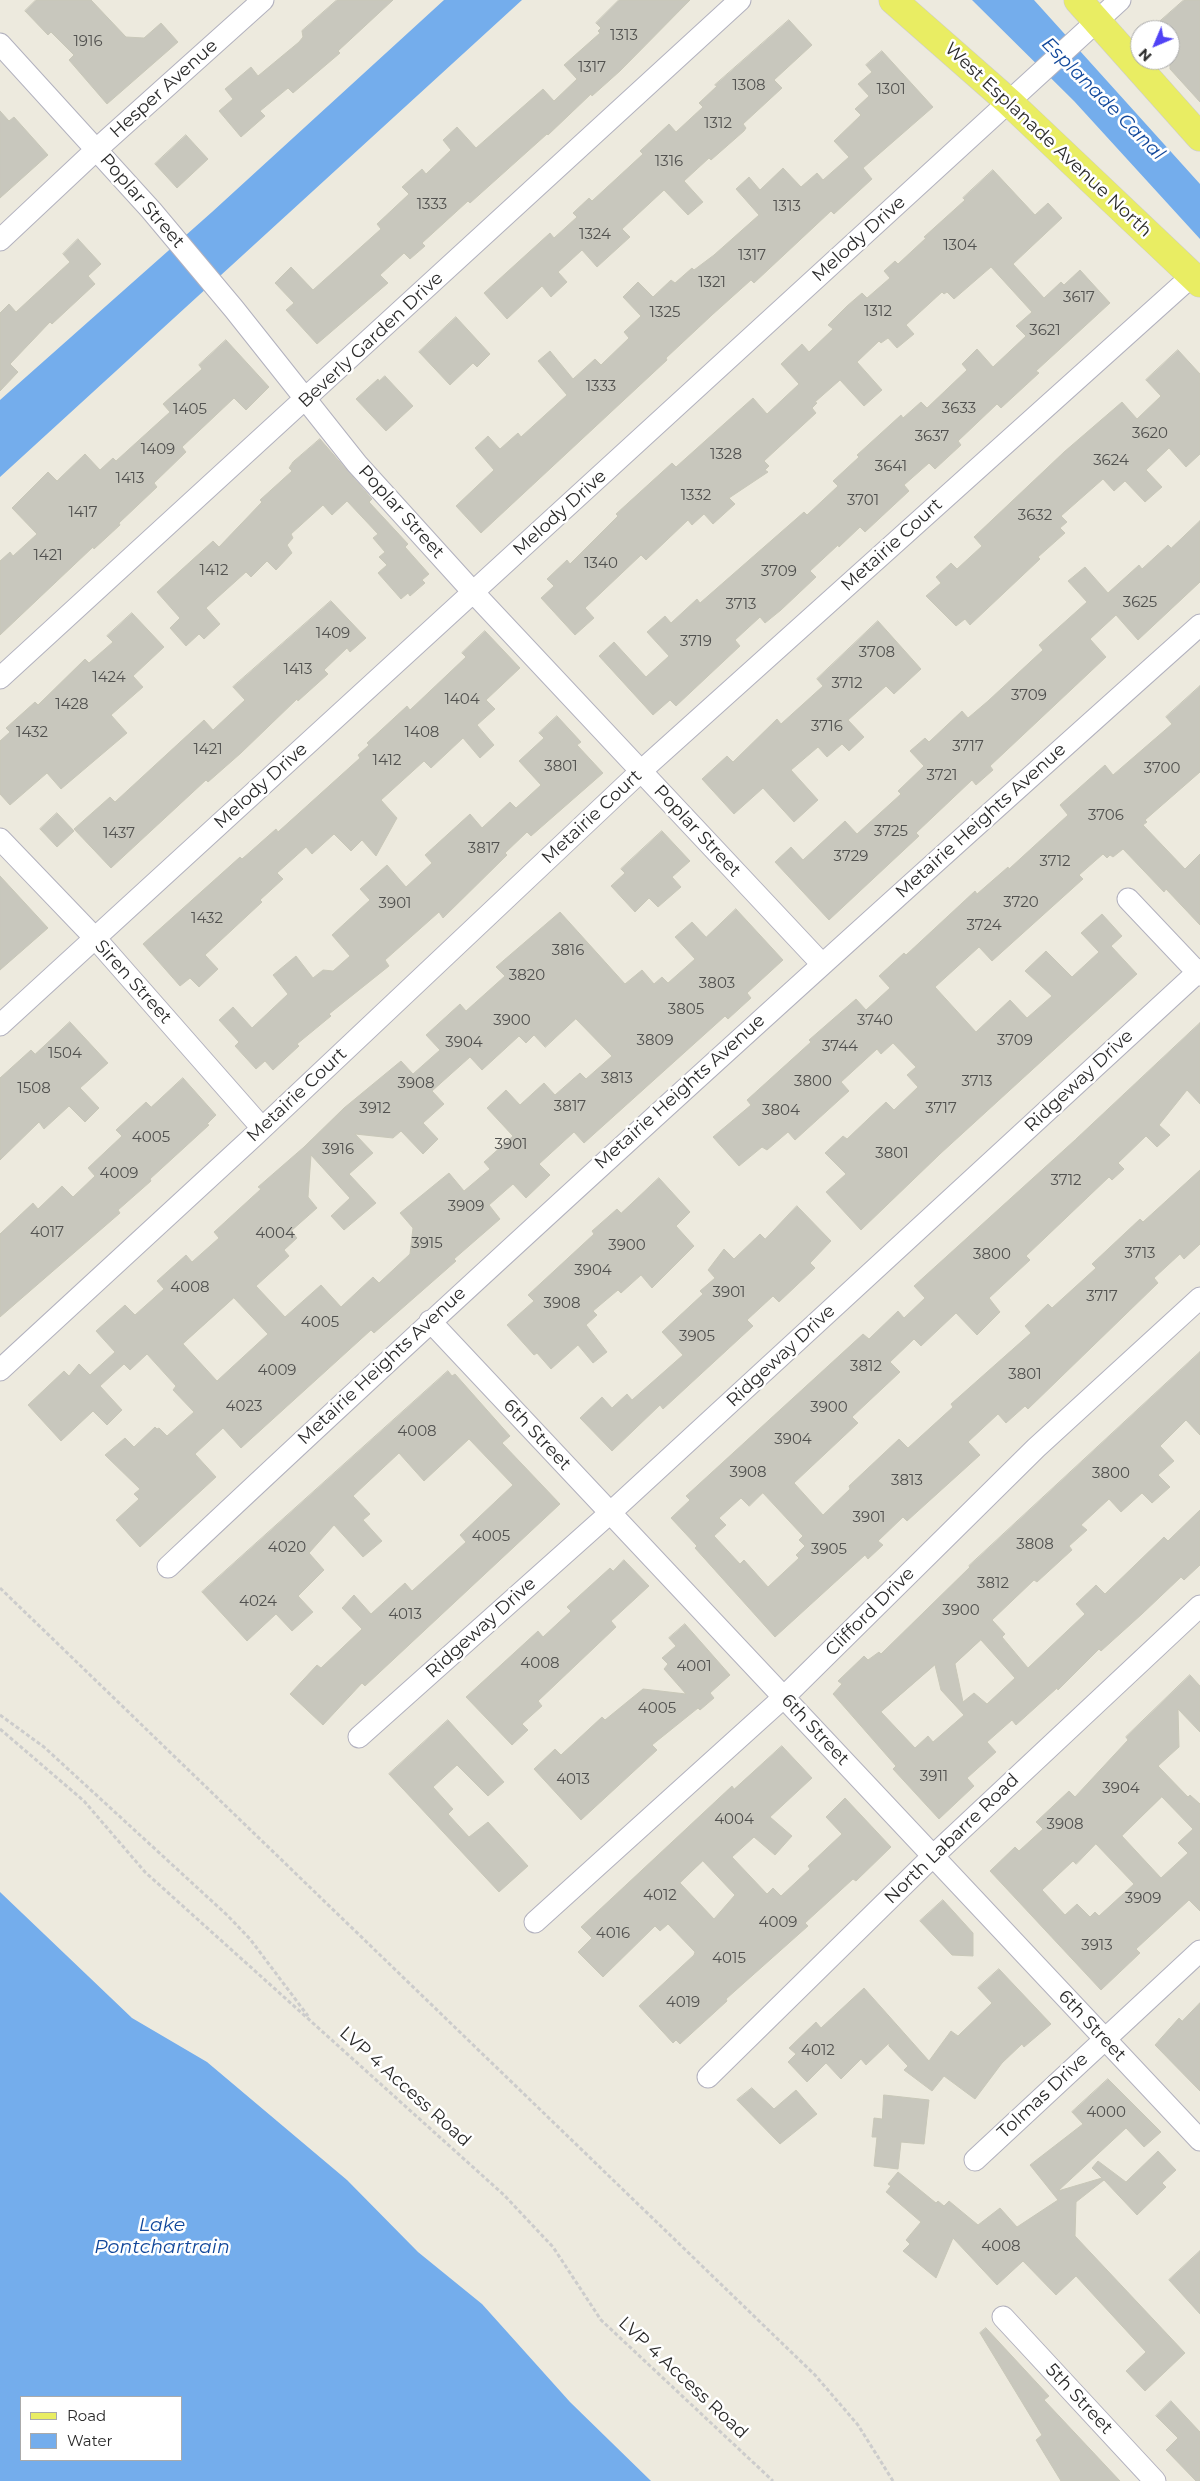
<!DOCTYPE html>
<html>
<head>
<meta charset="utf-8">
<style>
	body { margin:0 }
	#map { position:relative; width:1200px; height:2481px; overflow:hidden; background:#edeade; font-family:Montserrat,sans-serif }
	canvas { display:block }
	.legend { position:absolute; left:20px; top:2396px; width:162px; height:65px; box-sizing:border-box; background:#fff; border:1px solid #aaa; margin:0; padding:6px 9px; list-style:none; font-size:15px; color:#2b2b2b }
	.legend li { display:flex; align-items:center; gap:10px; height:25px }
	.legend b { width:25px; border:1px solid #aaa }
	.north { position:absolute; left:1130px; top:20px; width:50px; height:50px; box-sizing:border-box; background:#fff; border:1px solid #aaa; border-radius:50%; rotate:225deg; font-size:14px; font-weight:700; line-height:20px; text-align:center; color:#2b2b2b }
	.north::after { content:''; display:block; margin:auto; width:18px; height:22px; background:#5042f5; clip-path:polygon(50% 0,100% 100%,50% 72%,0 100%) }
</style>
</head>
<body>
<div id="map">
<canvas width="1200" height="2481"></canvas>
<ul class="legend">
<li><b style="height:6px;background:#e9ed63"></b>Road</li>
<li><b style="height:14px;background:#74adec"></b>Water</li>
</ul>
<div class="north">N</div>
</div>
<script>
const context = document.querySelector('canvas').getContext('2d');
context.lineJoin = 'round';
function fillPath(path, color) { context.fillStyle = color; context.fill(path, 'evenodd'); }
function strokePath(path, color, width, dash) { context.strokeStyle = color; context.lineWidth = width; context.lineCap = dash ? 'butt' : 'round'; context.setLineDash(dash || []); context.stroke(path); }
function label(font, color, halo, rows, align = 'center') {
  context.font = font + ' Montserrat,sans-serif'; context.lineWidth = 5; context.setLineDash([]); context.textBaseline = 'middle'; context.strokeStyle = halo; context.fillStyle = color; for (const [text, x, y, turn = 0] of rows) {
    context.save(); context.translate(x, y); context.rotate((+turn || 0) * Math.PI / 180); context.textAlign = isNaN(turn) ? turn : align; if (halo) context.strokeText(text, 0, 0); context.fillText(text, 0, 0); context.restore();
  }
}
fillPath(new Path2D(`
	M444 0H522L0 477V400L212 212Z
	M972 0H1034L1200 184V239L1074 101Z
	M0 1892 132 2018 207 2062 347 2180 418 2252 482 2304 570 2402 651 2481H0ZM181 2397V2460H21V2397Z`), '#74adec');
const building = new Path2D(`
	M36 0H91L126 37 144 38 161 23 178 42 107 104 69 60 74 55 51 32 48 35 25 11Z
	M337 0H393L338 51 340 53 293 93 288 88 260 111 265 116 241 137 219 111 233 99 225 89 251 67 258 76 299 42 303 37 302 31Z
	M619 0H690L620 71 592 96 591 94 548 135 547 134 470 203 468 201 422 243 425 246 410 259 404 253 380 275 388 283 317 344 286 310 294 303 275 283 291 267 313 290 381 229 377 224 409 194 402 187 422 169 426 174 451 150 443 140 457 127 476 148 543 89 554 101 577 79 564 65 600 33 598 31 601 28 596 23Z
	M1184 0H1200V102L1170 69V30H1150Z
	M789 20 812 45 774 80 782 88 743 124 746 128 744 131 711 160 709 158 684 181 703 202 688 215 664 190 622 229 630 237 597 267 582 250 558 272 567 282 551 297 542 286 507 319 484 293 550 233 554 238 577 217 573 213 589 198 592 201 643 154 640 151 669 124 676 132 703 107 699 103 717 86 715 85Z
	M882 51 933 107 863 168 872 179 834 214 831 211 754 283 751 280 712 315 666 358 667 360 481 533 456 506 494 470 475 448 488 436 500 449 518 433 521 437 567 395 538 361 550 351 573 379 595 359 601 365 629 338 624 332 641 316 623 297 638 282 653 297 671 280 675 283 692 268 694 270 714 255 759 215 736 189 749 177 760 190 783 168 801 187 817 173 823 180 849 157 834 141 861 115 855 109 869 96 858 84 872 72 866 65Z
	M0 111 9 121 14 117 48 155 0 198Z
	M186 135 208 159 177 188 155 164Z
	M993 170 1035 215 1048 203 1062 218 1013 264 1044 298 1061 282 1064 285 1080 270 1110 303 1036 371 1039 373 1001 408 997 404 958 441 961 445 935 469 929 463 904 485 909 491 865 532 860 527 839 547 838 545 810 571 816 577 781 610 765 623 760 617 735 640 740 646 676 706 670 700 653 715 599 656 614 642 646 677 669 656 647 632 665 616 671 623 697 599 700 603 804 512 807 515 838 486 833 481 859 457 857 455 901 415 903 418 921 402 927 408 967 370 962 364 977 349 993 367 1026 336 1016 326 1032 312 991 267 954 299 947 292 944 294 942 292 906 325 914 334 897 348 888 338 881 343 879 341 857 362 882 390 864 406 840 380 815 402 817 403 812 408 816 413 764 461 769 466 765 470 768 472 729 498 735 504 713 524 704 514 692 525 688 520 646 560 641 555 585 608 594 618 575 635 541 598 554 586 547 579 567 560 570 564 618 516 616 514 672 463 676 467 753 398 767 414 799 384 781 364 802 344 809 352 833 329 828 325 847 306 862 293 867 298 890 278 884 271 895 261 898 264 926 238 924 237 965 200 963 198Z
	M78 239 101 264 88 276 95 284 52 324 50 322 10 364 18 372 0 391V313L9 304 16 312 70 262 63 254Z
	M456 317 490 354 477 367 473 363 450 385 419 352Z
	M226 340 269 387 246 410 234 398 182 447 186 452 154 483 157 487 119 523 120 525 94 549 93 547 0 635V561L10 552 13 556 37 534 12 508 48 472 57 481 85 454 100 470 113 458 116 461 170 412 163 404 202 369 199 365Z
	M1178 350 1200 374V454L1186 467 1169 448 1146 470 1162 487 1145 502 1125 481 1114 491 1103 479 1061 516 1067 522 1060 528 1065 533 1038 557 1040 559 970 625 965 619 956 626 926 596 941 583 936 577 951 563 957 569 982 546 974 537 1064 452 1122 402 1137 419 1161 396 1146 380Z
	M385 376 413 406 386 431 356 399 378 379 379 381Z
	M320 439 372 499 369 502 408 544 405 547 429 574 422 580 425 583 410 596 408 593 401 599 378 573 387 565 379 557 385 552 373 538 378 534 347 501 332 515 323 505 291 534 293 538 287 545 292 553 276 570 267 561 251 577 246 572 206 608 220 624 204 639 199 634 186 646 170 628 180 618 157 592 213 541 219 547 262 502 260 500 292 471 289 468 293 462Z
	M1200 521V582L1138 640 1116 615 1090 639 1106 657 990 766 993 770 976 785 972 780 916 833 919 836 829 920 775 862 791 847 803 860 845 821 857 834 901 794 898 791 924 766 910 751 925 738 929 742 962 711 968 718 988 701 1043 650 1039 645 1087 602 1068 581 1085 567 1108 593 1139 565 1142 569 1168 545 1171 548Z
	M331 601 366 638 350 652 347 648 324 670 328 674 298 701 297 699 241 753 208 782 206 780 111 868 74 829 110 797 115 802 204 720 213 730 245 700 233 687Z
	M132 613 164 647 133 676 143 687 111 715 127 733 61 789 47 773 10 805 0 794V741L10 732 6 728 35 702 38 705 85 659 89 663 113 642 107 636Z
	M878 621 921 669 894 694 886 686 848 720 864 737 849 751 842 744 827 757 818 747 791 770 818 800 794 822 763 788 734 814 702 779 727 756 733 762 777 719 781 724 823 686 817 679Z
	M485 631 520 668 486 700 495 709 477 725 494 745 480 758 463 738 431 768 424 761 381 800 397 818 376 856 362 840 351 851 334 834 312 854 306 847 277 873 283 879 260 900 262 902 205 955 218 969 199 987 190 978 180 986 143 944 240 857 242 859 276 829 278 832 360 758 358 755 369 745 367 743 407 706 410 710 466 657 462 653Z
	M1200 686V772L1145 820 1147 822 1143 825 1185 869 1200 854V925L1166 889 1164 892 1123 849 1113 857 1110 855 1107 858 1103 854 1079 875 1083 879 992 961 979 947 935 987 976 1032 1010 1000 1027 1018 1052 996 1025 971 1046 951 1072 977 1099 952 1081 933 1102 914 1122 936 1111 946 1137 974 940 1154 861 1230 826 1192 846 1174 825 1153 843 1136 847 1139 886 1102 894 1110 918 1087 907 1075 916 1067 893 1043 881 1054 877 1049 841 1082 849 1091 795 1140 788 1132 767 1150 762 1147 739 1166 713 1137 751 1105 747 1100 811 1042 809 1040 856 999 866 1010 890 988 879 976 904 953 906 955 975 891 977 894 1008 867 1009 869 1068 815 1060 805 1105 765 1113 775 1172 724 1166 717Z
	M557 716 581 742 577 745 603 773 531 836 527 832 505 853 507 855 443 918 439 912 385 960 389 966 329 1014 331 1016 297 1044 299 1046 273 1070 265 1061 256 1069 235 1046 239 1042 219 1020 233 1007 252 1028 288 994 273 975 296 956 313 978 323 970 333 971 350 956 332 935 370 900 360 889 387 865 406 887 432 863 425 855 470 814 482 828 510 802 516 808 541 785 519 761 544 738 539 733Z
	M57 813 74 831 57 847 40 829Z
	M662 831 690 861 672 877 681 887 658 907 649 898 635 912 611 886 625 873 621 869Z
	M0 876 48 928 0 970Z
	M736 909 783 960 747 993 751 998 728 1019 725 1016 584 1143 574 1132 539 1164 550 1175 526 1198 513 1184 489 1205 500 1219 454 1259 456 1261 374 1333 371 1330 241 1448 223 1428 195 1454 216 1477 140 1547 116 1520 139 1499 134 1494 140 1489 105 1455 125 1438 134 1447 155 1427 157 1429 159 1428 167 1436 194 1412 173 1390 176 1386 147 1354 130 1370 124 1364 100 1386 122 1410 107 1425 93 1411 61 1441 28 1405 64 1371 69 1376 79 1364 90 1375 115 1352 96 1331 125 1305 135 1315 164 1289 157 1281 186 1255 192 1262 219 1238 214 1232 261 1189 258 1187 304 1147 344 1108 401 1061 413 1074 440 1050 426 1035 460 1004 466 1011 505 976 496 967 560 912 625 984 642 970 654 984 662 977 668 983 695 959 675 937 692 922 706 937ZM576 1019 612 1056 586 1079 580 1073 555 1095 544 1083 520 1105 506 1090 487 1108 513 1136 484 1162 490 1169 464 1191 449 1173 400 1213 413 1228 410 1254 379 1283 373 1277 341 1307 321 1285 285 1317 256 1286 289 1256 284 1250 297 1238 291 1231 317 1208 308 1197 311 1155 350 1198 331 1216 344 1230 376 1203 349 1174 373 1153 355 1134 393 1138 401 1131 423 1154 438 1139 423 1123 444 1104 432 1091 470 1057 482 1070 519 1036 526 1043 534 1035 545 1047ZM234 1298 268 1334 217 1381 183 1344Z
	M70 1022 108 1063 80 1088 99 1108 85 1122 69 1106 44 1129 39 1122 0 1160V1078L31 1050 35 1054Z
	M1200 1023V1104L1187 1090 1159 1125 1170 1135 1157 1147 1146 1136 1118 1163 1124 1169 1112 1180 1109 1177 1026 1256 1030 1260 989 1298 1000 1312 977 1335 956 1313 921 1346 914 1339 890 1362 900 1372 852 1417 858 1423 794 1483 823 1515 850 1489 849 1486 899 1439 908 1448 953 1407 951 1404 1031 1333 1025 1326 1048 1304 1052 1308 1096 1268 1092 1264 1140 1219 1143 1222 1200 1170V1244L1184 1259 1180 1254 1154 1278 1158 1283 1028 1409 1025 1406 1006 1423 998 1414 968 1442 980 1455 907 1521 903 1517 878 1541 883 1545 868 1559 865 1555 775 1637 695 1548 697 1546 671 1518 690 1500 686 1496 863 1334 869 1339 898 1311 904 1318 925 1298 914 1286 1075 1140ZM763 1493 803 1536 799 1540 805 1546 796 1555 799 1558 768 1587 744 1560 740 1564 714 1536 726 1525 719 1518 741 1498 749 1506Z
	M183 1078 216 1115 207 1124 209 1125 150 1179 151 1181 118 1210 120 1213 0 1317V1234L33 1203 38 1209 62 1186 73 1197 95 1176 88 1168 122 1136 116 1130 146 1102 151 1107Z
	M659 1178 690 1212 676 1226 694 1246 652 1288 641 1275 621 1293 618 1290 593 1311 597 1315 586 1325 607 1352 593 1363 578 1345 551 1369 537 1353 534 1355 507 1325 534 1301 528 1295 594 1234 592 1231 617 1209 621 1213Z
	M797 1206 831 1241 810 1263 815 1268 779 1302 773 1296 747 1320 753 1326 663 1409 660 1405 612 1451 580 1418 602 1397 612 1408 627 1394 632 1400 683 1355 662 1332 703 1294 700 1291 715 1278 708 1270 724 1249 734 1259 760 1234 765 1239Z
	M1200 1352V1435L1186 1420 1160 1446 1174 1461 1158 1475 1170 1487 1152 1503 1142 1493 1121 1512 1109 1499 1081 1525 1087 1530 1069 1546 1072 1550 1037 1582 1034 1580 992 1620 1005 1634 1002 1637 1028 1668 1085 1614 1076 1604 1096 1585 1105 1594 1164 1537 1168 1541 1200 1510V1565L1184 1580 1181 1577 1142 1614 1101 1651 1099 1649 1058 1690 1057 1688 1016 1725 1012 1720 987 1742 996 1752 967 1778 974 1786 939 1819 893 1769 896 1766 833 1694 842 1684 838 1681 864 1656 868 1660 879 1652 881 1654 970 1567 969 1566ZM981 1640 1015 1678 987 1704 974 1693 963 1702 955 1664ZM935 1665 941 1690 964 1715 933 1742 928 1736 915 1748 881 1712Z
	M448 1371 452 1376 455 1374 510 1436 502 1443 560 1504 365 1686 362 1683 323 1725 290 1694 317 1665 321 1668 362 1629 342 1608 354 1595 371 1614 405 1583 412 1591 466 1542 460 1535 513 1485 469 1439 424 1481 399 1453 353 1496 370 1514 363 1520 382 1541 363 1557 334 1525 309 1553 324 1570 298 1596 313 1612 292 1631 276 1614 247 1641 202 1592Z
	M624 1560 649 1586 611 1621 616 1627 538 1701 542 1706 522 1724 528 1730 512 1745 466 1697 538 1631 543 1637 571 1611 567 1607 610 1568 613 1571Z
	M685 1624 730 1675 710 1693 714 1698 700 1710 698 1708 652 1745 657 1750 581 1820 534 1769 555 1749 561 1755 602 1717 605 1720 643 1689 686 1694 664 1669 668 1664 662 1658 676 1646 669 1638Z
	M1190 1675 1200 1686V1732L1178 1709 1179 1747 1158 1766 1188 1797 1190 1795 1200 1804V1911L1189 1900 1136 1949 1140 1953 1101 1990 990 1871 1015 1847 1019 1851 1043 1829 1036 1822 1069 1791 1075 1797 1128 1740 1126 1737ZM1162 1797 1193 1829 1178 1843 1188 1853 1161 1878 1122 1836ZM1096 1844 1134 1884 1099 1916 1095 1912 1090 1917 1077 1904 1065 1915 1042 1890 1073 1861 1076 1864Z
	M448 1720 504 1782 488 1796 457 1765 433 1787 453 1809 448 1814 469 1837 488 1822 528 1866 499 1892 389 1774Z
	M782 1746 812 1778 770 1817 792 1836 775 1855 754 1837 732 1857 767 1894 773 1888 781 1896 810 1869 808 1866 842 1834 826 1817 845 1798 891 1847 856 1881 853 1879 805 1923 808 1926 726 1999 727 2001 680 2044 676 2040 673 2043 639 2006 694 1955 695 1952 668 1924 660 1931 655 1926 603 1977 578 1952 592 1938 581 1927 732 1786 734 1789ZM703 1861 735 1895 714 1919 680 1883Z
	M943 1900 973 1933V1956L952 1955 920 1921Z
	M999 1969 1051 2024 1024 2047 1022 2044 1002 2063 975 2099 944 2076 932 2091 904 2070 908 2066 889 2046V2043L866 2065 861 2059 841 2079 826 2063 807 2082 788 2062 796 2054 789 2048 816 2022 821 2028 864 1988 929 2061 951 2031 958 2036 992 2003 978 1988Z
	M1200 2003V2091L1155 2045 1179 2018 1182 2021Z
	M1108 2079 1161 2132 1144 2147 1126 2128 1058 2191 1102 2178 1092 2168 1098 2161 1126 2182 1158 2151 1176 2170 1162 2183 1166 2187 1137 2215 1104 2180 1076 2202 1075 2236 1185 2353 1145 2391 1126 2371 1146 2352 1076 2276 1056 2295 1023 2261 997 2285 953 2238 936 2278 903 2251 910 2244 906 2240 921 2222 886 2192 891 2186 888 2184 898 2172 936 2203 938 2201 944 2206 949 2201 978 2225 1000 2208 1017 2227 1058 2200 1030 2165 1083 2124 1072 2112Z
	M752 2088 774 2109 796 2090 817 2114 780 2144 737 2100Z
	M884 2095 929 2100 924 2144 901 2142 898 2169 874 2166 877 2137H872L874 2118 882 2119Z
	M1200 2251V2314L1169 2280Z
	M986 2328 1049 2396 1044 2400 1120 2481H1061L1036 2440 1042 2435 980 2333Z
	M1171 2401 1200 2432V2481H1196L1166 2450 1178 2438 1156 2416Z`);
fillPath(building, '#c8c7bd');
strokePath(building, '#c8c7b8', 1);
const minor = new Path2D(`
	M0 44 151 210 234 309 357 464 473 592 821 963
	M0 240 97 149 263 0
	M0 678 740 0
	M0 839 95 938 262 1128
	M1128 899 1200 975
	M0 1025 1120 0
	M430 1321 1200 2140
	M0 1370 254 1136 641 771 1193 275
	M168 1567C507 1248 852 936 1200 625
	M359 1737 610 1513 1200 970
	M535 1922 784 1697 1036 1448 1200 1298
	M708 2077 933 1856 1200 1606
	M975 2160 1200 1951
	M1003 2317 1155 2481`);
const major = new Path2D(`
	M893 0 1009 102 1200 283
	M1078 0 1200 137`);
strokePath(minor, '#b2b1be', 23);
strokePath(major, '#ccc', 29);
strokePath(new Path2D(`
	M0 1588 815 2375 858 2425 893 2481
	M0 1715 44 1747 227 1915 250 1939 308 2016
	M0 1729 84 1801 145 1872 504 2195 553 2247 601 2320 773 2481`), '#ccc', 3, [4, 2.5]);
strokePath(minor, '#fff', 21);
strokePath(major, '#e9ed63', 28);
label('15px', '#525250', null, [
	["1313",624,36],
	["1916",88,42],
	["1317",592,68],
	["1308",749,86],
	["1301",891,90],
	["1312",718,124],
	["1316",669,162],
	["1333",432,205],
	["1313",787,207],
	["1324",595,235],
	["1304",960,246],
	["1317",752,256],
	["1321",712,283],
	["3617",1079,298],
	["1312",878,312],
	["1325",665,313],
	["3621",1045,331],
	["1333",601,387],
	["3633",959,409],
	["1405",190,410],
	["3620",1150,434],
	["3637",932,437],
	["1409",158,450],
	["1328",726,455],
	["3624",1111,461],
	["3641",891,467],
	["1413",130,479],
	["1332",696,496],
	["3701",863,501],
	["1417",83,513],
	["3632",1035,516],
	["1421",48,556],
	["1340",601,564],
	["1412",214,571],
	["3709",779,572],
	["3625",1140,603],
	["3713",741,605],
	["1409",333,634],
	["3719",696,642],
	["3708",877,653],
	["1413",298,670],
	["1424",109,678],
	["3712",847,684],
	["3709",1029,696],
	["1404",462,700],
	["1428",72,705],
	["3716",827,727],
	["1432",32,733],
	["1408",422,733],
	["3717",968,747],
	["1421",208,750],
	["1412",387,761],
	["3801",561,767],
	["3700",1162,769],
	["3721",942,776],
	["3706",1106,816],
	["3725",891,832],
	["1437",119,834],
	["3817",484,849],
	["3729",851,857],
	["3712",1055,862],
	["3720",1021,903],
	["3901",395,904],
	["1432",207,919],
	["3724",984,926],
	["3816",568,951],
	["3820",527,976],
	["3803",717,984],
	["3805",686,1010],
	["3900",512,1021],
	["3740",875,1021],
	["3809",655,1041],
	["3709",1015,1041],
	["3904",464,1043],
	["3744",840,1047],
	["1504",65,1054],
	["3813",617,1079],
	["3800",813,1082],
	["3713",977,1082],
	["3908",416,1084],
	["1508",34,1089],
	["3817",570,1107],
	["3912",375,1109],
	["3717",941,1109],
	["3804",781,1111],
	["4005",151,1138],
	["3901",511,1145],
	["3916",338,1150],
	["3801",892,1154],
	["4009",119,1174],
	["3712",1066,1181],
	["3909",466,1207],
	["4017",47,1233],
	["4004",275,1234],
	["3915",427,1244],
	["3900",627,1246],
	["3713",1140,1254],
	["3800",992,1255],
	["3904",593,1271],
	["4008",190,1288],
	["3901",729,1293],
	["3717",1102,1297],
	["3908",562,1304],
	["4005",320,1323],
	["3905",697,1337],
	["3812",866,1367],
	["4009",277,1371],
	["3801",1025,1375],
	["4023",244,1407],
	["3900",829,1408],
	["4008",417,1432],
	["3904",793,1440],
	["3908",748,1473],
	["3800",1111,1474],
	["3813",907,1481],
	["3901",869,1518],
	["4005",491,1537],
	["3808",1035,1545],
	["4020",287,1548],
	["3905",829,1550],
	["3812",993,1584],
	["4024",258,1602],
	["3900",961,1611],
	["4013",405,1615],
	["4008",540,1664],
	["4001",694,1667],
	["4005",657,1709],
	["3911",934,1777],
	["4013",573,1780],
	["3904",1121,1789],
	["4004",734,1820],
	["3908",1065,1825],
	["4012",660,1896],
	["3909",1143,1899],
	["4009",778,1923],
	["4016",613,1934],
	["3913",1097,1946],
	["4015",729,1959],
	["4019",683,2003],
	["4012",818,2051],
	["4000",1106,2113],
	["4008",1001,2247]
]);
label('18px', '#2b2b2b', '#fff', [
	["Hesper Avenue",164,89,-42],
	["West Esplanade Avenue North",1048,140,43],
	["Poplar Street",142,201,49],
	["Melody Drive",859,239,-42],
	["Beverly Garden Drive",371,340,-43],
	["Poplar Street",401,512,48],
	["Melody Drive",560,513,-42],
	["Metairie Court",892,545,-42],
	["Melody Drive",261,786,-42],
	["Metairie Court",592,817,-43],
	["Metairie Heights Avenue",981,821,-42],
	["Poplar Street",697,831,47],
	["Siren Street",133,982,48],
	["Ridgeway Drive",1079,1081,-43],
	["Metairie Heights Avenue",680,1092,-42],
	["Metairie Court",297,1095,-43],
	["Ridgeway Drive",781,1356,-43],
	["Metairie Heights Avenue",382,1366,-43],
	["6th Street",537,1435,47],
	["Clifford Drive",870,1612,-45],
	["Ridgeway Drive",481,1628,-42],
	["6th Street",815,1730,47],
	["North Labarre Road",952,1839,-44],
	["6th Street",1092,2026,47],
	["LVP 4 Access Road",405,2087,42],
	["Tolmas Drive",1043,2096,-43],
	["LVP 4 Access Road",683,2378,43],
	["5th Street",1079,2399,47]
]);
label('italic 19px', '#11479a', '#fff', [
	["Esplanade Canal",1103,99,45],
	["Lake",162,2225],
	["Pontchartrain",162,2247]
]);
</script>
</body>
</html>
